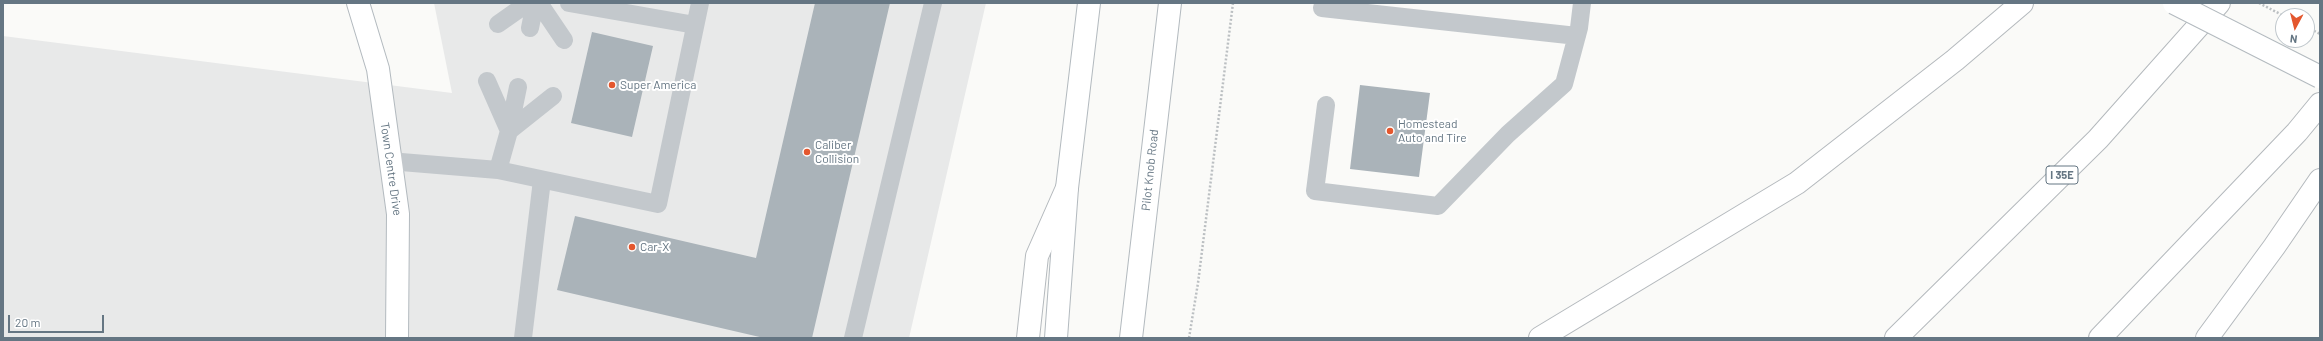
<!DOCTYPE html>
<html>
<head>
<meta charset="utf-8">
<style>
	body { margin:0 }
	#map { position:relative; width:2323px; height:341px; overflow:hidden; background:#fafaf8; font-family:Barlow,sans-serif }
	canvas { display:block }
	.frame { position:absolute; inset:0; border:4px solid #657683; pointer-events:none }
	.north { position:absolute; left:2275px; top:8px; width:40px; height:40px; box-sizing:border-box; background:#fff; border:1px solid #c1c8cd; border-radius:50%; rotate:187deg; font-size:11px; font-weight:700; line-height:16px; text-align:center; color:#657683 }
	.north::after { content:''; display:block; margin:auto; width:14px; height:18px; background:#e4572e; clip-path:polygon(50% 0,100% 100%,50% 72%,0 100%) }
	.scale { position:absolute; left:8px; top:315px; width:96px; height:18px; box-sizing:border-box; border:2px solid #657683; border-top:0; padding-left:5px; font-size:12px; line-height:14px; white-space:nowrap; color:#657683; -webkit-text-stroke:3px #fff; paint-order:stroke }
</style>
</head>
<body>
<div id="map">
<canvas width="2323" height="341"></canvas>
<div class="frame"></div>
<div class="north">N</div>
<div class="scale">20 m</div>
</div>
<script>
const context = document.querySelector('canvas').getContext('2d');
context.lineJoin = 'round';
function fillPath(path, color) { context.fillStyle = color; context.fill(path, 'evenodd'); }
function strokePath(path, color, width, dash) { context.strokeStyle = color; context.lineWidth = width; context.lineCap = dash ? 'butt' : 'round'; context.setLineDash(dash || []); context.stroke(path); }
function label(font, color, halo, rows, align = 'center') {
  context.font = font + ' Barlow,sans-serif'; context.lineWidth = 4; context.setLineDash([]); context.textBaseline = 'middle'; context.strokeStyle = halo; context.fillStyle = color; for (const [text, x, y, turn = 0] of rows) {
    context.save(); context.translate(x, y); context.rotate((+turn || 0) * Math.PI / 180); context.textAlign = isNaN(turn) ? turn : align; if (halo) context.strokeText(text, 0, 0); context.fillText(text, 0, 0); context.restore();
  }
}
fillPath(new Path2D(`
	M434 3H986L909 338H3V36L452 93Z`), '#e8e9e9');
fillPath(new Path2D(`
	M815 3H890L812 338H764L557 290 575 216 756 258Z
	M592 32 653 46 632 137 571 123Z
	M1360 85 1430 93 1419 177 1350 169Z`), '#aab3b9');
const secondary = new Path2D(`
	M358 3 378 69 398 214 397 338
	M1056 338 1067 188 1089 3
	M1131 338 1170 3`);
const highway = new Path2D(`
	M1028 338 1037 256 1067 188
	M1540 338 1797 183 1955 60 2022 3
	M1896 338 2098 139 2219 3
	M2100 338 2297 132 2320 104
	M2207 338 2274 247 2320 180`);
strokePath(secondary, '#b3babf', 24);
strokePath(highway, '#b4b9bd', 24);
strokePath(new Path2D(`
	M2259 3 2284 16
	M2307 27 2320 34
	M1189 338 1198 283 1233 3`), '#bbbfc2', 2.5, [2, 2]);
strokePath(new Path2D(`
	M539 3 564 40
	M569 3 695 25
	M1322 8 1577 36
	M498 24 528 3
	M530 28 535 3
	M487 81 509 131 553 96
	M1326 105 1315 191 1438 206 1508 134 1564 84 1579 28 1582 3
	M389 161 498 170 658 204 700 3
	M498 170 509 131 518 87
	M523 338 542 180
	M853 338 933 3`), '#c3c8cc', 18);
strokePath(secondary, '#fff', 22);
strokePath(highway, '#fff', 22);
const secondaryBridge = new Path2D(`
	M2174 3 2320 77`);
strokePath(secondaryBridge, '#b3babf', 24, []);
strokePath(secondaryBridge, '#fff', 22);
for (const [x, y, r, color] of [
	[612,85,4,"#e4572e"],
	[1390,131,4,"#e4572e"],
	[807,152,4,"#e4572e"],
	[632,247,4,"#e4572e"]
]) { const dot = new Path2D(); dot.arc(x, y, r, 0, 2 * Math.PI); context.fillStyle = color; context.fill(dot); strokePath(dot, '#fff', 1.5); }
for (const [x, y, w] of [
	[2062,175,32]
]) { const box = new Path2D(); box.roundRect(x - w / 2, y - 9, w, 18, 3); context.fillStyle = '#fff'; context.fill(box); strokePath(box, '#657683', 1); }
label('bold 11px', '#657683', null, [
	["I 35E",2062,175]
]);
label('12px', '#657683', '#fff', [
	["Super America",620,85],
	["Homestead",1398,124],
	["Auto and Tire",1398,138],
	["Caliber",815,145],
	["Collision",815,159],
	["Car-X",640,247]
], 'left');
label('12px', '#657683', '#fff', [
	["Town Centre Drive",391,169,82],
	["Pilot Knob Road",1150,170,-84]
]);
</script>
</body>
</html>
